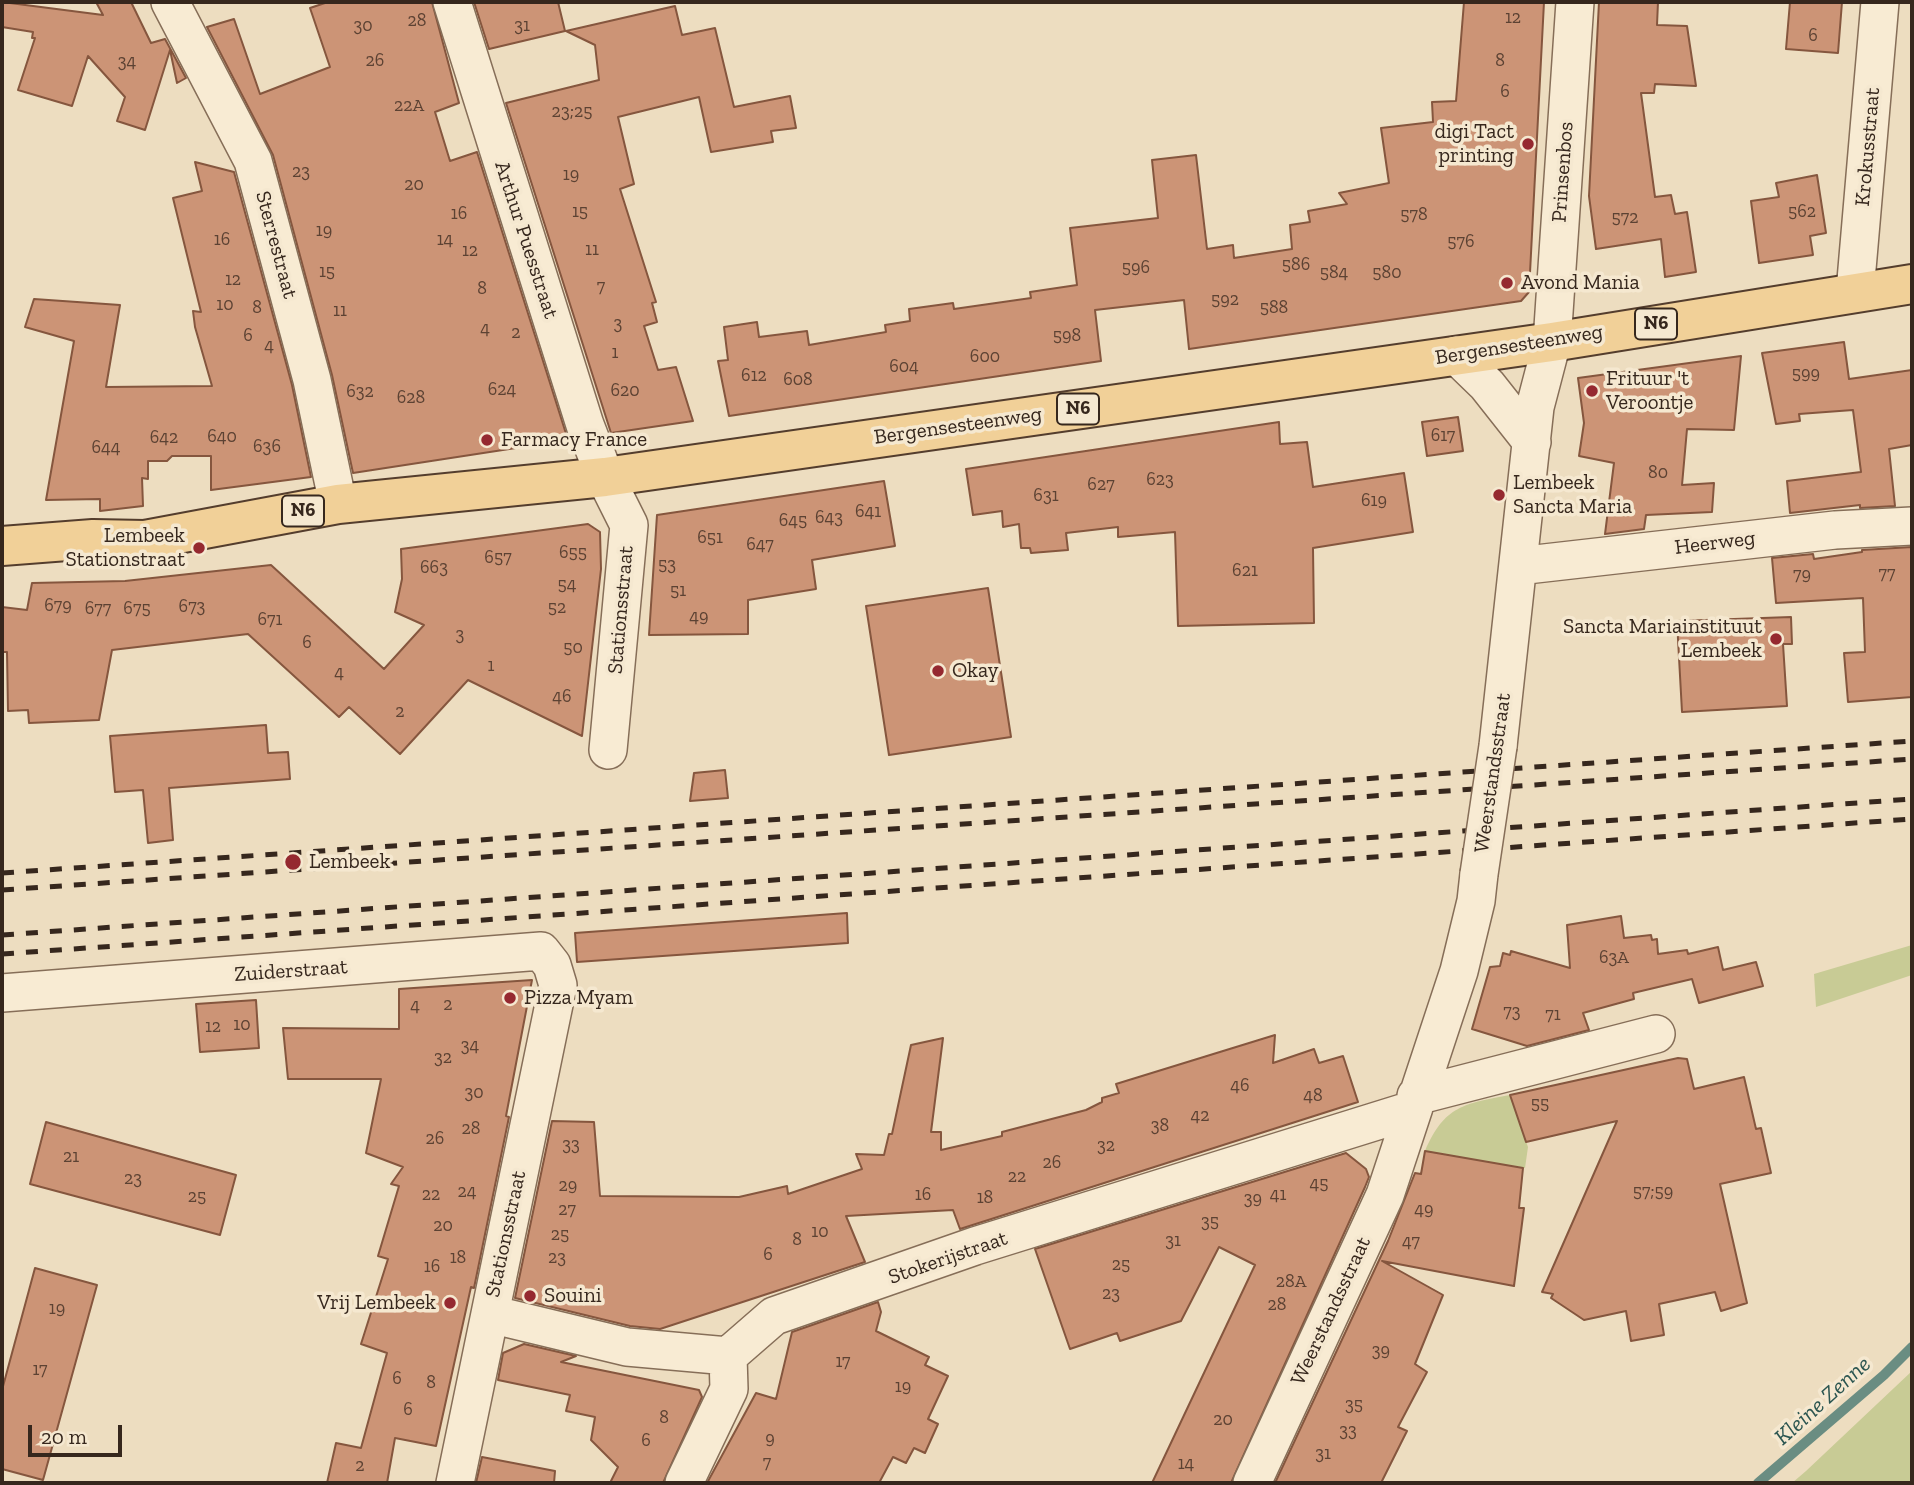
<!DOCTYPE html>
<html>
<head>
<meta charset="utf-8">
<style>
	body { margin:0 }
	#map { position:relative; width:1914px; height:1485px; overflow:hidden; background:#edddc0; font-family:"Zilla Slab",serif }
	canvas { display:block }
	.frame { position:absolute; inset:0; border:4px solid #36271d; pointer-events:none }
	.scale { position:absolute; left:28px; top:1425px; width:94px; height:32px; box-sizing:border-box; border:4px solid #36271d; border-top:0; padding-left:9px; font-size:21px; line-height:24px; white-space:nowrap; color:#36271d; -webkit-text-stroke:5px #f5e8d0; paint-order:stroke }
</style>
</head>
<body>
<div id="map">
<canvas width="1914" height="1485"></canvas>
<div class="frame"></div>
<div class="scale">20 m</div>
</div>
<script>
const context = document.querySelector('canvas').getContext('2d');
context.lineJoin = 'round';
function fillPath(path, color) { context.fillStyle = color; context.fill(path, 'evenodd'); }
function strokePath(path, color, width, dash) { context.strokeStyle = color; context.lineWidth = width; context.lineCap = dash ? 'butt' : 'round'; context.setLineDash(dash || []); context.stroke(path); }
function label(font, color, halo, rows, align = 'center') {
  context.font = font + ' "Zilla Slab",serif'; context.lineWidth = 7; context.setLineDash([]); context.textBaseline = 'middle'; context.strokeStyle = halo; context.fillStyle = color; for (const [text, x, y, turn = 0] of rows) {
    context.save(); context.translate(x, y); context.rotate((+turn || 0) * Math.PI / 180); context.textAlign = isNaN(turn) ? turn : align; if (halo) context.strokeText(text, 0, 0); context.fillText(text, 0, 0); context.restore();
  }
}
fillPath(new Path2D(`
	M1912 945V975L1816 1007 1814 974Z
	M1510 1095 1528 1147 1525 1168 1425 1151C1445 1105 1464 1104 1510 1095Z
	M1912 1371V1483H1792L1806 1471Z`), '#c8cb95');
strokePath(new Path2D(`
	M1758 1483 1884 1375 1912 1347`), '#6a8d82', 10);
const building = new Path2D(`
	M2 2 103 15 96 2H131L151 43 165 39 186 78 177 83 170 50 145 130 117 121 125 97 88 56 72 106 18 90 35 38H32L33 32 2 27Z
	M328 2H432L459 103 435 112 450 161 477 152 568 440 353 473 332 375 273 155 207 27 234 19 260 94 330 67 310 8Z
	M474 2H558L565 31 489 49Z
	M1464 2H1544L1529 292 1521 301 1189 349 1184 300 1095 310 1101 361 729 416 718 361 728 360 724 327 757 322 759 337 807 331 809 345 886 332 885 325 910 321 909 309 953 303 954 309 1031 298 1030 292 1077 285 1070 228 1158 218 1152 160 1196 155 1207 249 1233 245 1234 258 1292 249 1290 225 1310 222 1308 211 1347 204 1339 193 1389 183 1381 128 1433 122 1432 102 1456 101Z
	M1599 2H1658L1657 25 1687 26 1696 86 1655 84 1654 93H1641L1655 197 1671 195 1675 214 1687 212 1696 272 1665 277 1661 239 1596 249 1589 196Z
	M1790 2H1842L1838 53 1786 49Z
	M675 6 682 35 715 28 734 107 790 96 796 128 771 131 773 142 711 152 699 97 618 117 634 184 620 189 656 302 652 303 657 322 644 326 658 370 676 367 693 421 611 433 506 103 599 80 595 45 566 31Z
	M195 162 234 172 292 385 311 477 211 490V456H172L167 461H148V479L142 478 143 506 100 511V499L46 500 74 341 25 327 34 299 120 305 106 387 212 386 195 327 193 311 201 312 173 198 202 191Z
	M1817 175 1826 233 1810 236 1813 255 1759 263 1751 201 1779 197 1776 183Z
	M1844 342 1849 379 1912 370V445L1889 449 1895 506 1860 508V505L1790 513 1787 481 1861 472 1853 410 1799 414 1800 421 1776 424 1762 353Z
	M1741 356 1734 430 1687 429 1682 485 1714 483 1712 512 1646 515 1644 529 1605 534 1614 463 1579 456 1584 423 1578 378Z
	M1458 417 1463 451 1427 456 1422 422Z
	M1279 422 1280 444 1307 442 1313 487 1404 473 1413 532 1313 548 1314 623 1178 626 1175 532 1118 537V527L1066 533 1068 550 1031 553 1030 548H1021L1019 524 1003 527 1002 511 973 515 966 469Z
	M884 481 895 546 812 560 816 589 748 600V634L649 635 657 515Z
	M588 524 600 532 601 569 582 736 468 680 400 754 349 707 339 717 248 634 112 650 99 720 29 723 28 710 8 711 7 652H2V607L27 610 32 583 125 581 271 565 384 669 424 625 395 612 402 579 401 549Z
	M1912 547V697L1848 702 1844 653 1865 652 1863 598 1776 603 1772 558 1813 554 1814 559 1862 552V550Z
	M988 588 1011 737 889 755 866 606Z
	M1791 617 1792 644H1783L1787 706 1682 712 1677 621Z
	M266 725 268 753 288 752 290 779 169 788 173 840 148 843 143 790 115 792 110 736Z
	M725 770 728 798 690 801 694 773Z
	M847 913 848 943 577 962 575 933Z
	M1621 916 1624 938 1651 935 1652 940 1657 939 1658 954 1687 950 1688 954 1718 947 1723 970 1756 962 1763 986 1699 1003 1692 979 1633 993 1634 999 1583 1013 1589 1030 1527 1046 1472 1029 1490 967 1500 966 1503 953 1510 955 1511 951 1570 968 1567 925Z
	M532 980 506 1116 509 1117 474 1288 471 1287 436 1446 395 1438 387 1483H327L336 1443 361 1448 387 1353 361 1344 388 1259 378 1256 399 1186 391 1184 403 1167 366 1153 381 1079H288L283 1028 399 1029V989Z
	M256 1000 259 1048 200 1052 196 1004Z
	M1275 1035 1273 1063 1314 1049 1319 1063 1343 1056 1358 1102 960 1229 953 1210 846 1216 865 1262 660 1329 630 1326 515 1298 552 1121 594 1122 600 1196 739 1197 787 1186 788 1194 862 1169 856 1154 884 1155 889 1134H892L911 1045 943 1038 931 1132H941V1150L1002 1136V1132L1086 1110 1102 1102V1098L1119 1093 1116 1084Z
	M1678 1058 1687 1059 1694 1089 1744 1077 1756 1129 1761 1128 1771 1173 1720 1184 1747 1303 1721 1311 1715 1292 1659 1304 1664 1335 1631 1341 1626 1311 1584 1320 1551 1298 1553 1294 1542 1292 1617 1121 1526 1142 1510 1095Z
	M46 1122 236 1175 220 1235 30 1184Z
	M1425 1151 1523 1168 1519 1208H1524L1514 1286 1382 1261 1443 1295 1415 1364 1427 1372 1398 1427 1407 1431 1381 1483H1275L1388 1241 1415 1173 1421 1174Z
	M1346 1153 1366 1169 1369 1177 1365 1187 1231 1483H1152L1255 1265 1219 1247 1181 1321 1120 1341 1117 1333 1070 1349 1035 1249Z
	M35 1268 97 1285 43 1480 2 1469V1390Z
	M878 1302 881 1312 876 1331 929 1357 925 1365 948 1376 928 1419 938 1424 925 1453 914 1448 906 1463 893 1457 879 1483H707L756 1393 776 1399 792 1332Z
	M524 1344 576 1356 561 1362 699 1390 702 1397 663 1483H610L618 1467 591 1440 595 1417 566 1411 570 1395 498 1380 503 1353Z
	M482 1457 555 1471 554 1483H476Z`);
fillPath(building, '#cc9476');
strokePath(building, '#85563e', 2);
const minor = new Path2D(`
	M170 2 253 161 312 380 338 504
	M452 2 585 425 605 477 629 525 608 750
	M1855 292 1880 2
	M1456 355 1487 385 1532 442
	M1518 566 1835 530 1912 526
	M1498 746 1535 407 1552 342 1575 2
	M2 993 541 951 552 965 558 985 455 1483
	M1416 1096 1656 1034
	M490 1314 627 1347 728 1356 774 1316 975 1246 1412 1110
	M684 1483 729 1389 728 1356
	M1252 1483 1385 1195 1459 971 1476 901 1479 874`);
const major = new Path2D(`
	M2 546 93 539 145 540 338 504 605 477 1552 342 1912 284`);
strokePath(minor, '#866e58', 40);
strokePath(major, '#543d2d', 42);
strokePath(minor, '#f8ebd3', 37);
strokePath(major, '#f1d098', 38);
strokePath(new Path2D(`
	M2 873 1912 741
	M2 890 1912 759
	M2 935 1912 799
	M2 954 1912 819`), '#36271d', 5, [12, 12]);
const minorBridge = new Path2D(`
	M1479 874 1498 746`);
strokePath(minorBridge, '#866e58', 40, []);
strokePath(minorBridge, '#f8ebd3', 37);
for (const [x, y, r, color] of [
	[1528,144,7,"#952930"],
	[1507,283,7,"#952930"],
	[1592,391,7,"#952930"],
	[487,440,7,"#952930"],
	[1499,495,7,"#952930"],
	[199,548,7,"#952930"],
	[1776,639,7,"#952930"],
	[938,671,7,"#952930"],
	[293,862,9,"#952930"],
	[510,998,7,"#952930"],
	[530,1296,7,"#952930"],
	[450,1303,7,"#952930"]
]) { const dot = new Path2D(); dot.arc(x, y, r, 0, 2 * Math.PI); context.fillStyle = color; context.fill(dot); strokePath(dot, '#f5e8d0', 2.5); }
label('18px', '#5c4233', null, [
	["12",1513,18],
	["28",417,21],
	["30",363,26],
	["31",522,26],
	["6",1813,36],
	["26",375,61],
	["8",1500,61],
	["34",127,62],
	["6",1505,92],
	["22A",409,106],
	["23;25",572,112],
	["23",301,172],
	["19",571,175],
	["20",414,185],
	["15",580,212],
	["562",1802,212],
	["16",459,214],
	["578",1414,215],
	["572",1625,218],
	["19",324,231],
	["16",222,240],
	["14",445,240],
	["576",1461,242],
	["11",592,250],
	["12",470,251],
	["586",1296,265],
	["596",1136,268],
	["15",327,272],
	["584",1334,273],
	["580",1387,273],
	["12",233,280],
	["7",601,287],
	["8",482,289],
	["592",1225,300],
	["10",225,305],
	["8",257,308],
	["588",1274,308],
	["11",340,311],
	["3",618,324],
	["4",485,329],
	["2",516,333],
	["6",248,336],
	["598",1067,336],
	["4",269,346],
	["1",615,353],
	["600",985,357],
	["604",904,367],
	["599",1806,374],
	["612",754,376],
	["608",798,380],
	["624",502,390],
	["620",625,391],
	["632",360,392],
	["628",411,398],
	["617",1443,436],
	["640",222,437],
	["642",164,438],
	["636",267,447],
	["644",106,448],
	["80",1658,473],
	["623",1160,480],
	["627",1101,485],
	["631",1046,496],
	["619",1374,501],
	["641",868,512],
	["643",829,518],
	["645",793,521],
	["651",710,538],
	["647",760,545],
	["655",573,553],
	["657",498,558],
	["53",667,565],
	["663",434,568],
	["621",1245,571],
	["77",1887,574],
	["79",1802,575],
	["54",567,585],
	["51",678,591],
	["679",58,606],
	["673",192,607],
	["52",557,608],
	["677",98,609],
	["675",137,609],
	["49",699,617],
	["671",270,620],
	["3",460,635],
	["6",307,643],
	["50",573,648],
	["1",491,666],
	["4",339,673],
	["46",562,697],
	["2",400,712],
	["63A",1614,958],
	["2",448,1005],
	["4",415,1006],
	["73",1512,1012],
	["71",1553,1015],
	["10",242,1025],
	["12",213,1027],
	["34",470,1046],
	["32",443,1058],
	["46",1240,1086],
	["30",474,1093],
	["48",1313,1096],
	["55",1540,1104],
	["42",1200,1116],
	["38",1160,1126],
	["28",471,1129],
	["26",435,1139],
	["33",571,1145],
	["32",1106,1146],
	["21",71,1157],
	["26",1052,1163],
	["22",1017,1177],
	["23",133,1179],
	["45",1319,1184],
	["29",568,1186],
	["24",467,1192],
	["57;59",1653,1192],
	["22",431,1195],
	["16",923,1195],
	["41",1278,1195],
	["25",197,1197],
	["18",985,1198],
	["39",1253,1199],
	["27",567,1210],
	["49",1424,1210],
	["35",1210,1222],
	["20",443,1226],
	["10",820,1232],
	["25",560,1235],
	["8",797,1240],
	["31",1173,1241],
	["47",1411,1242],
	["6",768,1255],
	["18",458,1258],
	["23",557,1258],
	["25",1121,1265],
	["16",432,1267],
	["28A",1291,1282],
	["23",1111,1294],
	["28",1277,1305],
	["19",57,1309],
	["39",1381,1351],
	["17",843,1362],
	["17",40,1370],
	["6",397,1379],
	["8",431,1383],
	["19",903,1387],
	["35",1354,1405],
	["6",408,1410],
	["8",664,1418],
	["20",1223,1420],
	["33",1348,1431],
	["9",770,1439],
	["6",646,1441],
	["31",1323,1454],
	["7",767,1463],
	["14",1186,1464],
	["2",360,1466]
]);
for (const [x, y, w] of [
	[1656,324,42],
	[1078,409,42],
	[303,511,42]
]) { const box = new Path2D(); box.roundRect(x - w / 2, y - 15.5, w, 31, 5); context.fillStyle = '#f5e8d0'; context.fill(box); strokePath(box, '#36271d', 2); }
label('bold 19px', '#36271d', null, [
	["N6",1656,324],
	["N6",1078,409],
	["N6",303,511]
]);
label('21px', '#36271d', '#f5e8d0', [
	["digi Tact",1514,132,"right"],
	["printing",1514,156,"right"],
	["Avond Mania",1521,283],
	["Frituur 't",1606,379],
	["Veroontje",1606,403],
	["Farmacy France",501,440],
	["Lembeek",1513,483],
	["Sancta Maria",1513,507],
	["Lembeek",185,536,"right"],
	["Stationstraat",185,560,"right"],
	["Sancta Mariainstituut",1762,627,"right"],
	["Lembeek",1762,651,"right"],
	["Okay",952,671],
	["Lembeek",309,862],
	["Pizza Myam",524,998],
	["Souini",544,1296],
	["Vrij Lembeek",436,1303,"right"]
], 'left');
label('21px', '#36271d', '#f5e8d0', [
	["Krokusstraat",1868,147,-85],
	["Prinsenbos",1563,172,-86],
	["Arthur Puesstraat",526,240,72],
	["Sterrestraat",276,245,75],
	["Bergensesteenweg",1519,345,-9],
	["Bergensesteenweg",958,426,-8],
	["Heerweg",1715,543,-7],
	["Stationsstraat",621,610,-85],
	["Weerstandsstraat",1493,773,-82],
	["Zuiderstraat",291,971,-4],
	["Stationsstraat",506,1234,-78],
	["Stokerijstraat",948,1258,-19],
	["Weerstandsstraat",1331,1311,-65]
]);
label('italic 23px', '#2c5651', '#f5e8d0', [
	["Kleine Zenne",1823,1401,-42]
]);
</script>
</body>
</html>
